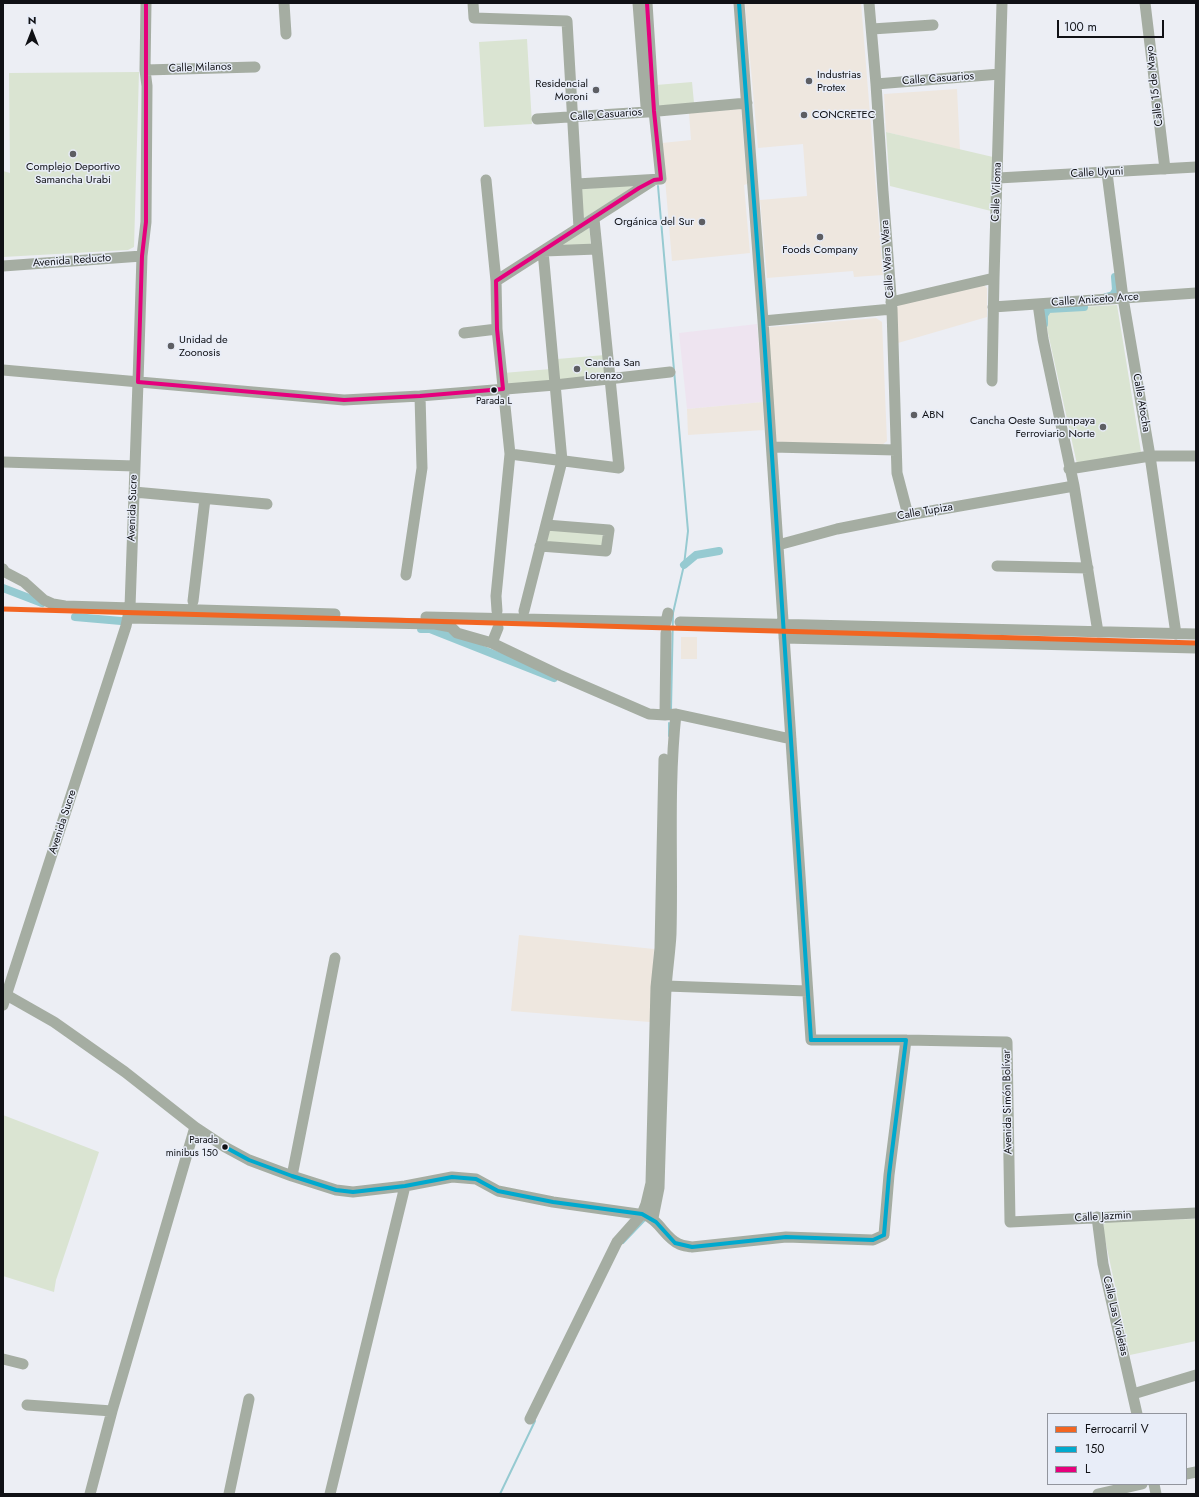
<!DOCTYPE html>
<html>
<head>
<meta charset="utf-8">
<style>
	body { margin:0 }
	#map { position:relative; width:1199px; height:1497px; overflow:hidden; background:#eceef4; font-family:Jost,sans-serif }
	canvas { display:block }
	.frame { position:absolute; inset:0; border:4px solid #101115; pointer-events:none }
	.legend { position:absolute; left:1047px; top:1413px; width:140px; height:72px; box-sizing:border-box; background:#e8edf8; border:1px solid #92959d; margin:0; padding:5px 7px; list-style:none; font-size:12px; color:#101115 }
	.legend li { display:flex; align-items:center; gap:8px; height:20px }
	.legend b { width:20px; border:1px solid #92959d }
	.north { position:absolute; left:12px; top:12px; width:40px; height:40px; -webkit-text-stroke:3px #e8edf8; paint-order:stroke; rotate:0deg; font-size:11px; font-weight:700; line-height:16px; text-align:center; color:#101115 }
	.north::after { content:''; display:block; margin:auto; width:14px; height:18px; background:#101115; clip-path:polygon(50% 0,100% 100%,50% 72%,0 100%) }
	.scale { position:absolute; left:1057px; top:20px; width:107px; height:18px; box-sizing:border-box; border:2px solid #101115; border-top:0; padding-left:5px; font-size:12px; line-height:14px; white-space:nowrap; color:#101115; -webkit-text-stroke:3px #e8edf8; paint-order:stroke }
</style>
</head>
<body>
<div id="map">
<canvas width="1199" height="1497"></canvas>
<div class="frame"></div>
<ul class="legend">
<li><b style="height:5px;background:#f26522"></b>Ferrocarril V</li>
<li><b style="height:5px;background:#00a9ce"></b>150</li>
<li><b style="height:5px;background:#e5007d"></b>L</li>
</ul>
<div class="north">N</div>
<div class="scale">100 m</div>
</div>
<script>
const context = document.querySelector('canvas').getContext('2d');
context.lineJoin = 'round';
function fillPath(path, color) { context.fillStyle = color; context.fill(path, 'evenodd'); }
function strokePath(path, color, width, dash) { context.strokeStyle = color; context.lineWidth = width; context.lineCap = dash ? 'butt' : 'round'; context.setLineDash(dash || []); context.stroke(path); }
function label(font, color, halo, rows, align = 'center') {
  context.font = font + ' Jost,sans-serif'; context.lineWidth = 3; context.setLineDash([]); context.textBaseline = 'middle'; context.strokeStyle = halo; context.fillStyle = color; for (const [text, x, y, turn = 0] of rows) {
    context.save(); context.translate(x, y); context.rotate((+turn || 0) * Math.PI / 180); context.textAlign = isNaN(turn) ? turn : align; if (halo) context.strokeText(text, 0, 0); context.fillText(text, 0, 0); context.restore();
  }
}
fillPath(new Path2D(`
	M757 324 763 402 687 409 679 333Z`), '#eee4f0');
fillPath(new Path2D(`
	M745 3H861L883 275 854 277 853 271 767 278 760 200 807 196 806 184 803 144 758 148Z
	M957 89 960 150 886 132 884 94Z
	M741 109 747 184 744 185 750 253 672 261 662 143 691 140 689 113Z
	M983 284 987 288V317L898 343 896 308 901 303Z
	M876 318 882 322 887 441 882 445 778 444 775 440 766 330 770 327Z
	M763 402 764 430 688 435 687 409Z
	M681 637H697V659H681Z
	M519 935 654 949 650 1022 511 1011Z`), '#eee7df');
fillPath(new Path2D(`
	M527 39 532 124 484 127 479 42Z
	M139 72 134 247 128 250 3 257V171L10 173 9 73Z
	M692 82 694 103 657 106 656 85Z
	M886 132 993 157 991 211 890 186Z
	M637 185 584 218 582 216V189Z
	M589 225 591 247H558Z
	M1117 305 1141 452 1077 464 1044 315 1048 309Z
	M605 355 607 377 559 382 557 359Z
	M551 369 552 381 504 386 503 373Z
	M547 529 600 532 604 537V543L599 548 546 543Z
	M3 1115 99 1152 56 1280 54 1292 3 1276Z
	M1196 1219V1341L1130 1355 1103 1230 1104 1224 1110 1221Z`), '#dae4d2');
strokePath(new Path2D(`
	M658 186 688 531 684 565 673 613 671 709
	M669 736V723
	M623 1243 645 1220
	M500 1494 535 1421`), '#96cad1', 2);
strokePath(new Path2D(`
	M1106 297 1113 295 1116 290 1115 277
	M1044 324V315L1048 309 1084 307
	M684 565 696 555 719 551
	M3 588 42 603
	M75 617 121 621
	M421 629H430L554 678`), '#96cad1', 8);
strokePath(new Path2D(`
	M284 3 286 34
	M473 3 474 18 567 21 579 228
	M638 3 646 106
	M739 3 763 321 811 1040H906L1007 1042 1010 1222 1196 1213
	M869 3 876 84 883 191 892 309 897 473 908 515
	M1145 3 1165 169
	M872 29 933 25
	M145 70 255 67
	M876 84 1000 74
	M537 119 647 112 747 103
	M1107 173 1123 298 1150 456 1176 634
	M998 178 1196 167
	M486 180 496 281 497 329 510 454 496 596 497 611
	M577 184 661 179 654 111 647 3
	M544 251 597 249
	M3 266 142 256
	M496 281 652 181
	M891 302 994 278
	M1038 304 1043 339 1074 486 1098 632
	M993 307 1196 293
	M763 321 892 309
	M464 333 497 329
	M3 370 344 400 420 396 555 385 670 372
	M992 381 994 278 1002 3
	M772 447 896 450
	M510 454 619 468 594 219
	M3 462 135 466
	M1069 469 1150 456H1196
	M134 492 267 504
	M778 545 837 529 908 515 1074 486
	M540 546 606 551 609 530 546 525
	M997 566 1088 568
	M3 569 5 572 24 582 44 600 53 604 65 606 335 614
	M406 575 422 468 420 396
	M193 601 205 499
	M524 611 562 461 543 251
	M426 617 666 622 668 613
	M128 618 435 624 451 627 457 633 492 643 559 675 649 714 665 715 676 714 791 739
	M680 622 1196 634
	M784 638 1196 648
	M492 643 498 628
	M665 715 666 633
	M666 986 807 991
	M3 993 54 1022 125 1072 195 1127 225 1147 249 1160 292 1176 336 1190 353 1192 405 1186 452 1177 476 1179 498 1191 553 1202 645 1215C660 1221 665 1238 679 1244 683 1246 688 1246 692 1247L786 1237 873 1240 884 1235 889 1175 906 1040
	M3 1005 126 626 130 607 138 382 142 256 146 222 147 86 145 70 146 3
	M292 1176 335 958
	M1097 1217 1103 1264 1137 1414
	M653 1218 659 1188C661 1121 663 1055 666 989 667 971 670 953 671 934 673 861 668 788 676 714
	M3 1359 23 1364
	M1133 1394 1196 1375
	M27 1405 112 1411
	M530 1419 617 1242 642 1214 646 1204 651 1183 656 987 660 948 664 759
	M1186 1474 1196 1472
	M1154 1484 1156 1494
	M90 1494 112 1411 195 1127
	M229 1494 249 1399
	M330 1494 405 1186
	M1098 1494 1142 1484`), '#a5ada2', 11);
strokePath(new Path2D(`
	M739 3 763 321 811 1040
	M811 1040H906
	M225 1147 249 1160 292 1176 336 1190 353 1192 405 1186 452 1177 476 1179 498 1191 553 1202 642 1214 656 1222 675 1243 692 1247 786 1237 873 1240 884 1235
	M884 1235 889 1175 906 1040`), '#00a9ce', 4);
strokePath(new Path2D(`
	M146 3V222L142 256 138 382 344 400 420 396 503 389 497 329 496 281 639 188 654 180 661 179 654 111 647 3`), '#e5007d', 4);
strokePath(new Path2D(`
	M3 609 1196 643`), '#f26522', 5);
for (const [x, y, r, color] of [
	[809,81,4,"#5d5e63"],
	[596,90,4,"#5d5e63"],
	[804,115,4,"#5d5e63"],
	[73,154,4,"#5d5e63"],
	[702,222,4,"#5d5e63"],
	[820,237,4,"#5d5e63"],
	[171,346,4,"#5d5e63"],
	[577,369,4,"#5d5e63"],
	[494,390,3.5,"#101115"],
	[914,415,4,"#5d5e63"],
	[1103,427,4,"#5d5e63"],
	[225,1147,3.5,"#101115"]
]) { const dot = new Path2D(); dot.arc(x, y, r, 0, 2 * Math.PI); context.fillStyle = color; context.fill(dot); strokePath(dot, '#e8edf8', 1.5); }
label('10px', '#101115', '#e8edf8', [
	["Parada L",494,402],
	["Parada",218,1141,"right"],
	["minibus 150",218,1154,"right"]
]);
label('11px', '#101115', '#e8edf8', [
	["Calle Milanos",200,68,-2],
	["Calle Casuarios",938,79,-4],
	["Calle 15 de Mayo",1155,86,-97],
	["Calle Casuarios",606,115,-4],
	["Calle Uyuni",1097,173,-3],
	["Calle Viloma",997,192,-88],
	["Calle Wara Wara",888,259,-94],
	["Avenida Reducto",72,261,-4],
	["Calle Aniceto Arce",1095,300,-4],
	["Calle Atocha",1141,403,80],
	["Avenida Sucre",133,508,-88],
	["Calle Tupiza",925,512,-10],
	["Avenida Sucre",63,822,-72],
	["Avenida Simón Bolívar",1008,1102,-91],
	["Calle Jazmin",1103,1217,-3],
	["Calle Las Violetas",1115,1316,77]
]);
label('11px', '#101115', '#e8edf8', [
	["Industrias",817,75],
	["Protex",817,88],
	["Residencial",588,84,"right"],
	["Moroni",588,97,"right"],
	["CONCRETEC",812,115],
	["Complejo Deportivo",73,167,"center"],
	["Samancha Urabi",73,180,"center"],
	["Orgánica del Sur",694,222,"right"],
	["Foods Company",820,250,"center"],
	["Unidad de",179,340],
	["Zoonosis",179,353],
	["Cancha San",585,363],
	["Lorenzo",585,376],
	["ABN",922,415],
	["Cancha Oeste Sumumpaya",1095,421,"right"],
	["Ferroviario Norte",1095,434,"right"]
], 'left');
</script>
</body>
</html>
